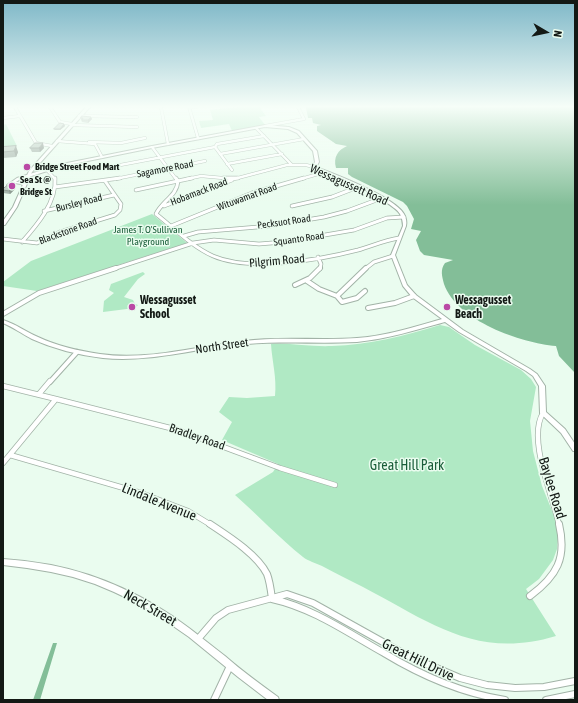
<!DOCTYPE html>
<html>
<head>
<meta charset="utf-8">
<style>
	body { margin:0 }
	#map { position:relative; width:578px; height:703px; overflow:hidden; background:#eafcef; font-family:"Asap Condensed",sans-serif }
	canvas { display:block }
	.frame { position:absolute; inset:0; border:4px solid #131915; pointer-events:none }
	.north { position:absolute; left:526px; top:12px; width:40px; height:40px; -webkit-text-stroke:3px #eafcef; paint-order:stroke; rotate:99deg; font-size:11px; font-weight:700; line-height:16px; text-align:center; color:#131915 }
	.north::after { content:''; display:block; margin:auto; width:14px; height:18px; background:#131915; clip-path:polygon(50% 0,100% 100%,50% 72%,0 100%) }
</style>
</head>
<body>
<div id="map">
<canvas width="578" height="703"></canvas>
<div class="frame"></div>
<div class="north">N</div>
</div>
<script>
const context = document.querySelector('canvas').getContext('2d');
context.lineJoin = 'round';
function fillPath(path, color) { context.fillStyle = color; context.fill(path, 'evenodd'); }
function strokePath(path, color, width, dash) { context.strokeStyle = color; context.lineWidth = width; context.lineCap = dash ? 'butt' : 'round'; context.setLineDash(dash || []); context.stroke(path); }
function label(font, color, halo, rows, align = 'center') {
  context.font = font + ' "Asap Condensed",sans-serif'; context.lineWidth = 3; context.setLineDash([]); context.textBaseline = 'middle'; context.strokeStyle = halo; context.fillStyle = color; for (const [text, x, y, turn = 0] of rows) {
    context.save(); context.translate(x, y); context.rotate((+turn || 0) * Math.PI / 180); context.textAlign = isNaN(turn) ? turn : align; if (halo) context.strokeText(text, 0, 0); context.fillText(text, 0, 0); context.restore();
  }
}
fillPath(new Path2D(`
	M239 107H259L266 116 259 117 265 125 232 131 229 124 201 128 199 121 213 120 210 110Z
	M6 124 17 146 3 147V125Z
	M152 214 187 243 37 291 3 286V282L31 261Z
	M143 272 145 274 138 279 124 297 133 300 135 304 138 305 135 308 103 312 104 301 114 293 109 290 111 284Z
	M440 325 449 327 475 345 521 370 531 379 536 387 530 421 533 451 542 486 557 523 558 536 557 549 553 560 539 579 526 589 556 636C476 660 430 622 363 587 349 580 335 573 322 566 316 563 308 561 303 557 279 538 258 515 235 495L273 472 278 464 222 440 232 422 219 412 229 397 247 398 275 396C277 378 272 361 271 344 291 343 312 347 332 346 369 345 404 336 440 325Z`), '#b0e9c4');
fillPath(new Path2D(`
	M306 107H575V373L559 356 556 346C521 343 457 321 444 284 442 276 440 270 445 263L453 260 424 255 420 251 416 240 421 231 411 229 414 219 407 206 403 202 352 177 348 174V168H336C333 157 338 150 347 146L336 144 317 131V126L321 125 313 123 312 118H308Z
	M53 643H57L40 700H33Z`), '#83be98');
const minorFar4 = new Path2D(`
	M15 107 36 143 52 146
	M50 107 60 122 72 124
	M161 107 168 144
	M189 107 198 138
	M189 107H196
	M79 116 137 117
	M3 118 20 116
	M72 125 137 127
	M265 126 304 119 298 107
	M256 128 291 164
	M57 141 95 144 102 157
	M89 142 121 143 145 138
	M152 147 176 179
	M215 147 217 144 264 136
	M215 147 232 170
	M220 154 304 139
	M227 164 282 154
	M115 166 215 147
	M47 170 55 179
	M115 179 205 161
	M187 179 201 176 234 179 287 165H306L314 167
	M301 179 325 172`);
const minorFar3 = new Path2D(`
	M176 178 178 181
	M223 178H238
	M178 181C177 196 162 201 156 214 174 228 191 246 213 256 250 272 319 260 358 250 372 246 385 240 399 238
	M55 187 120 178
	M136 190 192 178
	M164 206 232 180
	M292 206 332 197 358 187
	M44 211 114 195
	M171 226 252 193 304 178
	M184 236 198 232 270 226 324 217 347 211 382 198
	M3 239 37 243 60 232 115 215 120 210 121 204 105 181
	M22 242C37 225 57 202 55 178
	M318 257 321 264 320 269
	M113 269 193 243 214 240 259 244 284 242 354 230 387 218 404 217
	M365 269 374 262 393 256`);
const minorFar2 = new Path2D(`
	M307 281 319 289 337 296
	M295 285 310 278 320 268
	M337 296 366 268
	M337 296 342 302 357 298 365 291
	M368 308 395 303 414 296
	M3 314 39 293 116 268
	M50 382 77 352`);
const minorFar1 = new Path2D(`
	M3 386 56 399 3 463
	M39 394 50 381
	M56 399 178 430 280 468 335 485
	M543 413C527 439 553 496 559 525
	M10 455 141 493 188 511 211 525`);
const minor = new Path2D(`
	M210 524C228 536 257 554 267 574 270 582 271 591 272 599
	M530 596C557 576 567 558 559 524
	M272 599C313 608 348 633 384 653 422 676 461 693 505 700
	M198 639 216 618 228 610 287 594 313 603 408 656 460 678 487 685 515 688 544 687 575 681
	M214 700 230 666
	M546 700 575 694`);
const tertiary = new Path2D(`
	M265 125 289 127 299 131 317 151 319 162 316 167C337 175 393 196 404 214 406 218 407 222 406 226L395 255 407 285 416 295 463 330 530 369 537 374 545 386 546 412 565 429 575 444V451H573L561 433 541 414 540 413 539 386 533 376 526 371 459 332 445 322C416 330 387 339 357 342 320 344 284 341 247 344 199 347 152 363 103 358 79 355 54 349 32 339 22 334 13 327 3 323V320C16 324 26 332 38 337 57 346 79 351 100 354 148 361 196 346 244 341 281 336 319 341 357 338 386 336 414 327 442 319L412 297 403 286 391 255 403 226C403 222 402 218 400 214 397 209 391 206 386 202 363 187 338 178 313 168L312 167 315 162 313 151 297 133 288 129 265 127 152 148 63 166 19 180 16 182H22L26 184V186H24L21 184 14 183 9 186 7 185 17 178 62 164 152 146Z
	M3 559C19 560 35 562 51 565 101 575 148 597 189 628 201 637 213 647 225 656 242 671 260 684 278 697L279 700H268L238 677 189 637 176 628 156 614 135 602 114 592 95 584 73 577 51 572 27 568 3 565Z`);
const primary = new Path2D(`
	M86 107H90L32 172 17 207 5 225H3V221L13 207 29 171Z`);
strokePath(minorFar4, '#a2b3a7', 3.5);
strokePath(minorFar3, '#a2b3a7', 4.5);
strokePath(minorFar2, '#a2b3a7', 6);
strokePath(minorFar1, '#a2b3a7', 6);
strokePath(minor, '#a2b3a7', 8);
strokePath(tertiary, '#a2b3a7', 2);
strokePath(primary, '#a2b3a7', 2);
strokePath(minorFar4, '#fff', 2.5);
strokePath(minorFar3, '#fff', 3);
strokePath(minorFar2, '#fff', 4);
strokePath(minorFar1, '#fff', 4.5);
strokePath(minor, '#fff', 6);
fillPath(tertiary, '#fff');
fillPath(primary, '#fff');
fillPath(new Path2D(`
	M91 117 92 119 88 123 82 122 81 120V118Z
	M64 124 65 126 60 130H55L54 129Z
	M3 144 4 147 18 152 16 157 3 158Z
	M30 148H44L40 152H32Z
	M14 186 15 189 10 194 3 193V189Z`), '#9dada3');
fillPath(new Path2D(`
	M91 117 92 119 88 123V120Z
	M64 124 65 126 60 130V129Z
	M43 143 44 148 40 152 39 148Z
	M16 146 18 152 16 157 14 151Z
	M14 186 15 189 10 194 9 191Z`), '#808d84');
const building = new Path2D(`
	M82 116 91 117 88 120H82L83 118H81Z
	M60 123 64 124 60 129H54Z
	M35 143H43L39 148H30Z
	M16 146 14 151 3 152V147Z
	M7 186H14L9 191 3 190V189Z`);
fillPath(building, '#b7c9bd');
strokePath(building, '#808d84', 1);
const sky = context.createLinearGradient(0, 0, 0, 205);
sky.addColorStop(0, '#7fb8c8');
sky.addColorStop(0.52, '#f6fef8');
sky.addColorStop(1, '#f6fef800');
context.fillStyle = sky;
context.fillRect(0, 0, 578, 205);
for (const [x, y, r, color] of [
	[27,167,4,"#ba49a5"],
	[12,186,4,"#ba49a5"],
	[132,307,4,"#ba49a5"],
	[447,307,4,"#ba49a5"]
]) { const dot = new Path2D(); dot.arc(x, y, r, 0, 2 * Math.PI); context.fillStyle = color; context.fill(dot); strokePath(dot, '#eafcef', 1.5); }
label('bold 10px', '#131915', '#eafcef', [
	["Bridge Street Food Mart",35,167],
	["Sea St @",20,180],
	["Bridge St",20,192]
], 'left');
label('10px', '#131915', '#eafcef', [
	["Sagamore Road",165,169,-11],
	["Hobamack Road",199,192,-21],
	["Wituwamat Road",247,197,-20],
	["Bursley Road",79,203,-14],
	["Pecksuot Road",284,222,-8],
	["Blackstone Road",68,231,-20],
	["Squanto Road",299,239,-8]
]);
label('10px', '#1a5d39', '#eafcef', [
	["James T. O'Sullivan",148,230],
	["Playground",148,242]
]);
label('12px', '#131915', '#eafcef', [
	["Wessagussett Road",349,185,24],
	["Pilgrim Road",277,261,-5],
	["North Street",222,346,-8],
	["Bradley Road",197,437,19]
]);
label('bold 12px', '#131915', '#eafcef', [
	["Wessagusset",140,300],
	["School",140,314],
	["Wessagusset",455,300],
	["Beach",455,314]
], 'left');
label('14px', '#1a5d39', '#eafcef', [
	["Great Hill Park",407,466]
]);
label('14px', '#131915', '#eafcef', [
	["Baylee Road",552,488,73],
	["Lindale Avenue",159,502,22],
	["Neck Street",150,608,30],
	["Great Hill Drive",418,660,26]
]);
</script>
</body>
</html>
